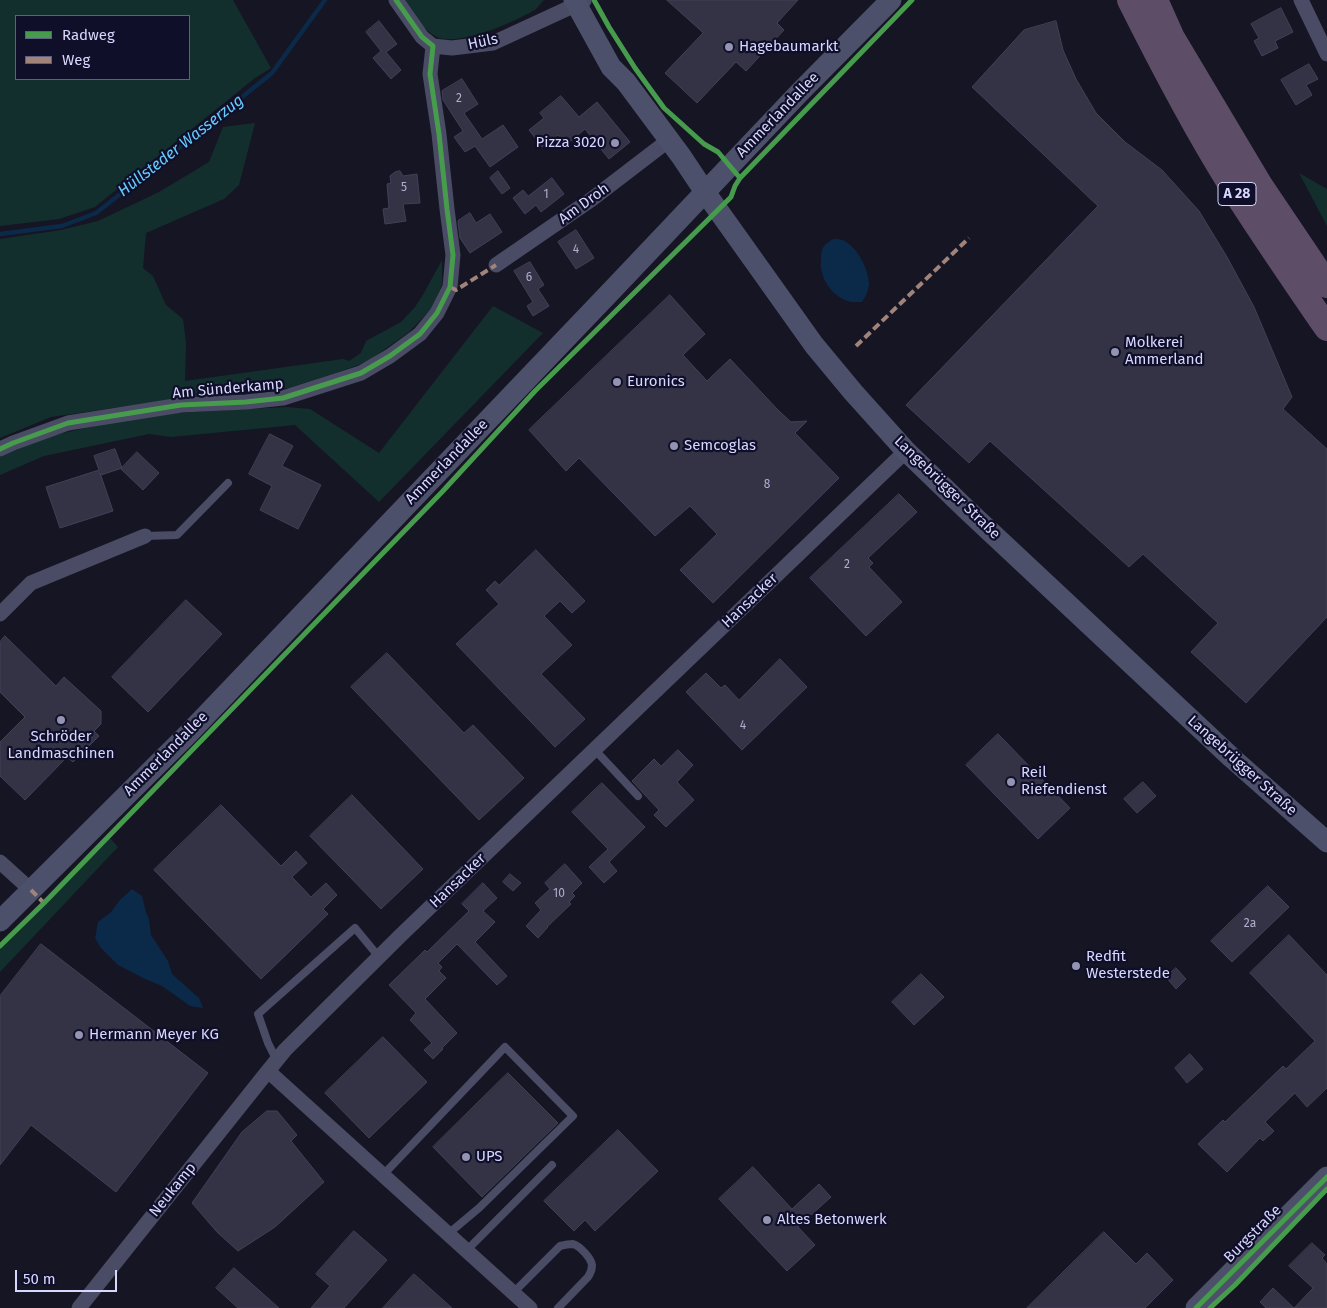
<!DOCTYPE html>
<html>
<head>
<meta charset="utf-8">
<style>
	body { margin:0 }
	#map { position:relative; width:1327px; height:1308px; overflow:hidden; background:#161523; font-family:"Fira Sans",sans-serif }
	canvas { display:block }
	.legend { position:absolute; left:15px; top:15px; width:175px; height:65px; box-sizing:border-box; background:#100f29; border:1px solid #605f7f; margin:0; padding:6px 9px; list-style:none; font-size:15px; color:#d7d7ff }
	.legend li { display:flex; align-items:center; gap:10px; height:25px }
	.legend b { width:25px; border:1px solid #605f7f }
	.scale { position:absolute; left:15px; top:1270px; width:102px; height:22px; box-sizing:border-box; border:2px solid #d7d7ff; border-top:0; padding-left:6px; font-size:15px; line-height:18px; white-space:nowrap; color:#d7d7ff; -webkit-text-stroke:4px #100f29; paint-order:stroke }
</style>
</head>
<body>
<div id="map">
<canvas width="1327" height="1308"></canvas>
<ul class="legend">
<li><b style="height:6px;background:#469c4c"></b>Radweg</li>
<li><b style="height:6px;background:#a18479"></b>Weg</li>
</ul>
<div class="scale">50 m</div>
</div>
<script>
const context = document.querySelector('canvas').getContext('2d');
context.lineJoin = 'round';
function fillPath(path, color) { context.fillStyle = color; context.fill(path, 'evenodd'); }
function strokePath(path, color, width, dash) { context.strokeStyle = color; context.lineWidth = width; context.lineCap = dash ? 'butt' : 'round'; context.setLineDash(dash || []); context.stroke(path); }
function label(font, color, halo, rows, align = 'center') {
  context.font = font + ' "Fira Sans",sans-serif'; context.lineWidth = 4.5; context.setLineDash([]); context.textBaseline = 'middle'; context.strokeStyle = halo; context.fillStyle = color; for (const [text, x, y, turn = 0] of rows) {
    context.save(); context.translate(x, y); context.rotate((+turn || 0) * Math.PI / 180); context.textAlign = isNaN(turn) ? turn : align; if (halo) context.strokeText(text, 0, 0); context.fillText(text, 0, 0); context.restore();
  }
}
fillPath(new Path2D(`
	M0 0H233L271 68 255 78 95 207 59 219 0 226ZM16 16H189V79H16Z
	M403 0H544C541 3 539 6 536 9 517 21 459 47 437 37 422 29 413 13 403 0Z
	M255 123 239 185 224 199 146 233 143 268 153 276 166 305 183 319 186 343 185 381 343 359 349 361 361 353 366 341 401 322 415 307 424 293 442 260V284L433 307 409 332 367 362 327 376 288 388 190 397 51 417 0 438V239L61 230 98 221 159 192 209 162 223 127Z
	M1299 173 1327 189V226Z
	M493 306 543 333 379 502 295 425 171 437 149 434 44 456 0 475V457L44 437 105 424 176 413 287 407 310 409 379 453Z
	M110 838 118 847 0 972V949Z`), '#132f2d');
fillPath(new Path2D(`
	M833 239C837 239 841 239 845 241 858 249 868 268 869 283 869 290 866 296 862 302 859 302 854 302 851 302 833 298 819 278 821 261 821 256 821 250 824 246 826 243 830 241 833 239Z
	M132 889 142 896 146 912 149 919 151 935 168 961 172 974 199 998 203 1008 190 1006 162 986 145 979 118 965 101 948 95 938 98 922 111 912 120 900Z`), '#0b2949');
strokePath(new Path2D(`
	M0 234 62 226 96 213 160 163 272 73 325 0`), '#0b2949', 4.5);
const building = new Path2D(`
	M667 0H798L777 23 784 30 746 71 736 62 697 103 665 73 703 33Z
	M1281 8 1293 32 1275 41 1278 48 1262 56 1254 41 1259 38 1251 24Z
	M379 21 397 44 386 52 401 70 391 79 373 58 381 51 366 32Z
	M1056 21 1063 50 1076 79 1096 113 1125 142 1162 170 1199 211 1227 257 1254 307 1292 397 1283 409 1327 449V617L1246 703 1191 652 1218 623 1143 554 1129 567 990 441 969 463 906 405 1098 206 972 87 1024 30Z
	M1309 64 1318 79 1306 85 1312 95 1296 105 1281 80Z
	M462 79 478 104 464 113 482 139 503 125 518 147 490 167 475 146 465 152 454 137 463 131 443 100 442 91Z
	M561 96 579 117 597 102 630 142 609 159 585 129 566 145 558 135 542 147 529 130 544 118 540 113Z
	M400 171 403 176 417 174 420 203 403 204 406 221 385 224 383 209 389 208 387 184 391 183 390 176 395 172Z
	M498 171 510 188 502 194 490 178Z
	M552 178 564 194 541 212 536 205 525 214 513 198 523 190 528 196Z
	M470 213 476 223 490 214 502 232 470 253 460 238 458 221Z
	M576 230 594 258 576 269 558 242Z
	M530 262 544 285 538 289 549 306 533 316 527 306 533 302 514 271Z
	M670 295 705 334 683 355 707 381 730 359 778 410 791 422 807 421 795 433 839 478 713 603 680 570 717 534 690 506 655 536 579 458 566 471 529 430Z
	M270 434 293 446 282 466 321 485 298 529 260 510 272 486 249 474Z
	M115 449 122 468 101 475 100 473 113 511 60 528 46 487 99 470 94 456Z
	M137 452 159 473 143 490 121 469Z
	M899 494 917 512 868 558 873 563 869 567 902 602 866 636 810 578Z
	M536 550 585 601 572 613 560 601 544 616 572 645 541 674 585 719 555 747 456 644 499 604 486 590 495 581 499 585Z
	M186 600 222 634 148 712 112 677Z
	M5 636 56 686 64 677 101 711V724L94 731 99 736 73 762 67 757 25 800 0 776V742L25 717 0 692V642Z
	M387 653 464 733 473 725 524 778 479 820 351 687Z
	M780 659 807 687 742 750 686 692 706 673 721 688 725 685 739 700Z
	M998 734 1070 808 1038 839 966 765Z
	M678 750 693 765 677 782 694 800 666 827 654 815 659 810 632 781 654 759 661 766Z
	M1143 782 1156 796 1137 813 1124 799Z
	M602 783 645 827 609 862 617 871 604 883 589 867 608 849 572 812Z
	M352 795 423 869 381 909 310 836Z
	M221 805 281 866 296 851 307 863 292 877 311 897 326 883 337 895 323 909 328 914 261 979 154 870Z
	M565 864 582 883 572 893 575 896 569 902 571 904 547 927H548L538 938 526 926 541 910 535 903 550 889 545 883Z
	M510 874 521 883 513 891 503 882Z
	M483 883 497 898 483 911 495 922 475 942 507 976 497 985 457 944 438 963 442 967 439 971 446 978 425 999 457 1033 442 1048 443 1049 433 1059 424 1050 432 1043 410 1020 416 1013 389 985 425 950 427 952 469 911 462 904Z
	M1268 886 1289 907 1232 962 1211 941Z
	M1289 935 1327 975V1088L1307 1107 1295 1093 1265 1122 1274 1131 1263 1141 1260 1138 1227 1172 1198 1144 1223 1120 1225 1122 1283 1066 1286 1069 1315 1041 1250 973Z
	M41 944 208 1073 116 1192 31 1125 0 1165V996Z
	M1176 968 1186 979 1176 989 1166 977Z
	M921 974 944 997 914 1025 892 1002Z
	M383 1037 427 1082 369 1138 325 1093Z
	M1190 1054 1203 1069 1187 1083 1175 1068Z
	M508 1073 558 1123 482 1197 433 1147Z
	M267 1111H277L297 1135 291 1141 324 1182 275 1227 238 1251 217 1232 192 1203 242 1132Z
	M618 1130 658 1171 595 1231 585 1220 574 1231 544 1201Z
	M753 1167 792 1209 819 1184 831 1197 798 1227 815 1245 787 1271 719 1199Z
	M354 1231 387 1260 344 1308H311L330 1286 316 1274Z
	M1104 1232 1136 1264 1147 1253 1173 1280 1145 1308H1027Z
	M1312 1243 1325 1255 1322 1258 1327 1264V1308H1266L1260 1302 1273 1288 1294 1308 1313 1288 1289 1266Z
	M234 1268 279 1308H238L216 1288Z
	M414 1274 452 1308H383Z`);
fillPath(building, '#343345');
strokePath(building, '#414057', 1);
strokePath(new Path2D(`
	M145 536 177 535 228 483
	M595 750 638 796
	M277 1061 268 1043 258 1014 355 928 379 957
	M383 1175 505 1047 573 1116 479 1208 448 1234
	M466 1251 552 1165
	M513 1293 560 1246C564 1245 569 1244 573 1244 580 1246 591 1258 592 1265 592 1270 590 1274 588 1277L558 1308`), '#4a4b64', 8);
strokePath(new Path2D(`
	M396 0 422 37 433 46 452 48 493 43 584 1
	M1301 0 1327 54
	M496 265 592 199 669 140
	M0 449 13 443 68 423 181 405 246 402 283 398 361 373 390 356 420 334 437 313 450 287 453 255 447 209 439 134 430 74 433 46
	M0 614 31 583 145 536
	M0 862 31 890
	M79 1308 268 1071
	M530 1308 268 1071 285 1050 401 935 906 451`), '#4a4b64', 15);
strokePath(new Path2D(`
	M574 0 611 67 626 82 681 156 705 192 814 345 853 392 906 451 966 509 1232 758 1327 842
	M0 921 188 734 616 286 799 93 891 0
	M1196 1308 1327 1177`), '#4d506a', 21);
strokePath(new Path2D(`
	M1130 0C1161 62 1193 124 1230 183 1261 232 1294 280 1327 328
	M1155 0 1172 38 1259 184 1327 285`), '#5e4d67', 26);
strokePath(new Path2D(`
	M450 287 456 290 496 265
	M856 346 969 238
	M31 890 44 903`), '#a18479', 4, [8, 4]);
strokePath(new Path2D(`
	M594 0 609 27 635 68 664 108 704 144 718 152 740 178
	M0 449 13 443 68 423 181 405 246 402 283 398 361 373 390 356 420 334 437 313 450 287 453 255 447 209 439 134 430 74 433 46 422 37 396 0
	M0 946 44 903 442 492 535 391 731 197 735 186 740 178 912 0
	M1196 1308 1327 1177
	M1210 1308 1235 1285 1327 1189`), '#469c4c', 5);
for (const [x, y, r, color] of [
	[729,47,5,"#9393b2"],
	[615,143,5,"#9393b2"],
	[1115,352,5,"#9393b2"],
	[617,382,5,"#9393b2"],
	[674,446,5,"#9393b2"],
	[61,720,5,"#9393b2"],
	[1011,782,5,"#9393b2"],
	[1076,966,5,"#9393b2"],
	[79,1035,5,"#9393b2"],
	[466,1157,5,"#9393b2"],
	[767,1220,5,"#9393b2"]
]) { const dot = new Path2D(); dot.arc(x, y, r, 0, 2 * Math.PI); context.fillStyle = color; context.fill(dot); strokePath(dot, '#100f29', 2); }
label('12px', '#aeaed0', null, [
	["2",459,99],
	["5",404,188],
	["1",546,195],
	["4",576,250],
	["6",529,278],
	["8",767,485],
	["2",847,565],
	["4",743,726],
	["10",559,894],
	["2a",1250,924]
]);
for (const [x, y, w] of [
	[1237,194,38]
]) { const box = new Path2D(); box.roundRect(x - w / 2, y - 11.5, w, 23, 4); context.fillStyle = '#100f29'; context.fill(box); strokePath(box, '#d7d7ff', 1); }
label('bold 14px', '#d7d7ff', null, [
	["A 28",1237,194]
]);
label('15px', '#d7d7ff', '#100f29', [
	["Hüls",483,42,-12],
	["Ammerlandallee",778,115,-46],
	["Am Droh",584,204,-36],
	["Am Sünderkamp",228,389,-5],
	["Ammerlandallee",447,462,-46],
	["Langebrügger Straße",947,488,44],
	["Hansacker",750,601,-44],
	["Ammerlandallee",166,754,-45],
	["Langebrügger Straße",1242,766,42],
	["Hansacker",458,881,-44],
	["Neukamp",173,1190,-51],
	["Burgstraße",1253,1234,-45]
]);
label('15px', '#d7d7ff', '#100f29', [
	["Hagebaumarkt",739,47],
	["Pizza 3020",605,143,"right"],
	["Molkerei",1125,343],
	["Ammerland",1125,360],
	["Euronics",627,382],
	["Semcoglas",684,446],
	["Schröder",61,737,"center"],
	["Landmaschinen",61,754,"center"],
	["Reil",1021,773],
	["Riefendienst",1021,790],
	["Redfit",1086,957],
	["Westerstede",1086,974],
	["Hermann Meyer KG",89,1035],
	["UPS",476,1157],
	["Altes Betonwerk",777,1220]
], 'left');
label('italic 16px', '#65cbff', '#100f29', [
	["Hüllsteder Wasserzug",181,146,-38]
]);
</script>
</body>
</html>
